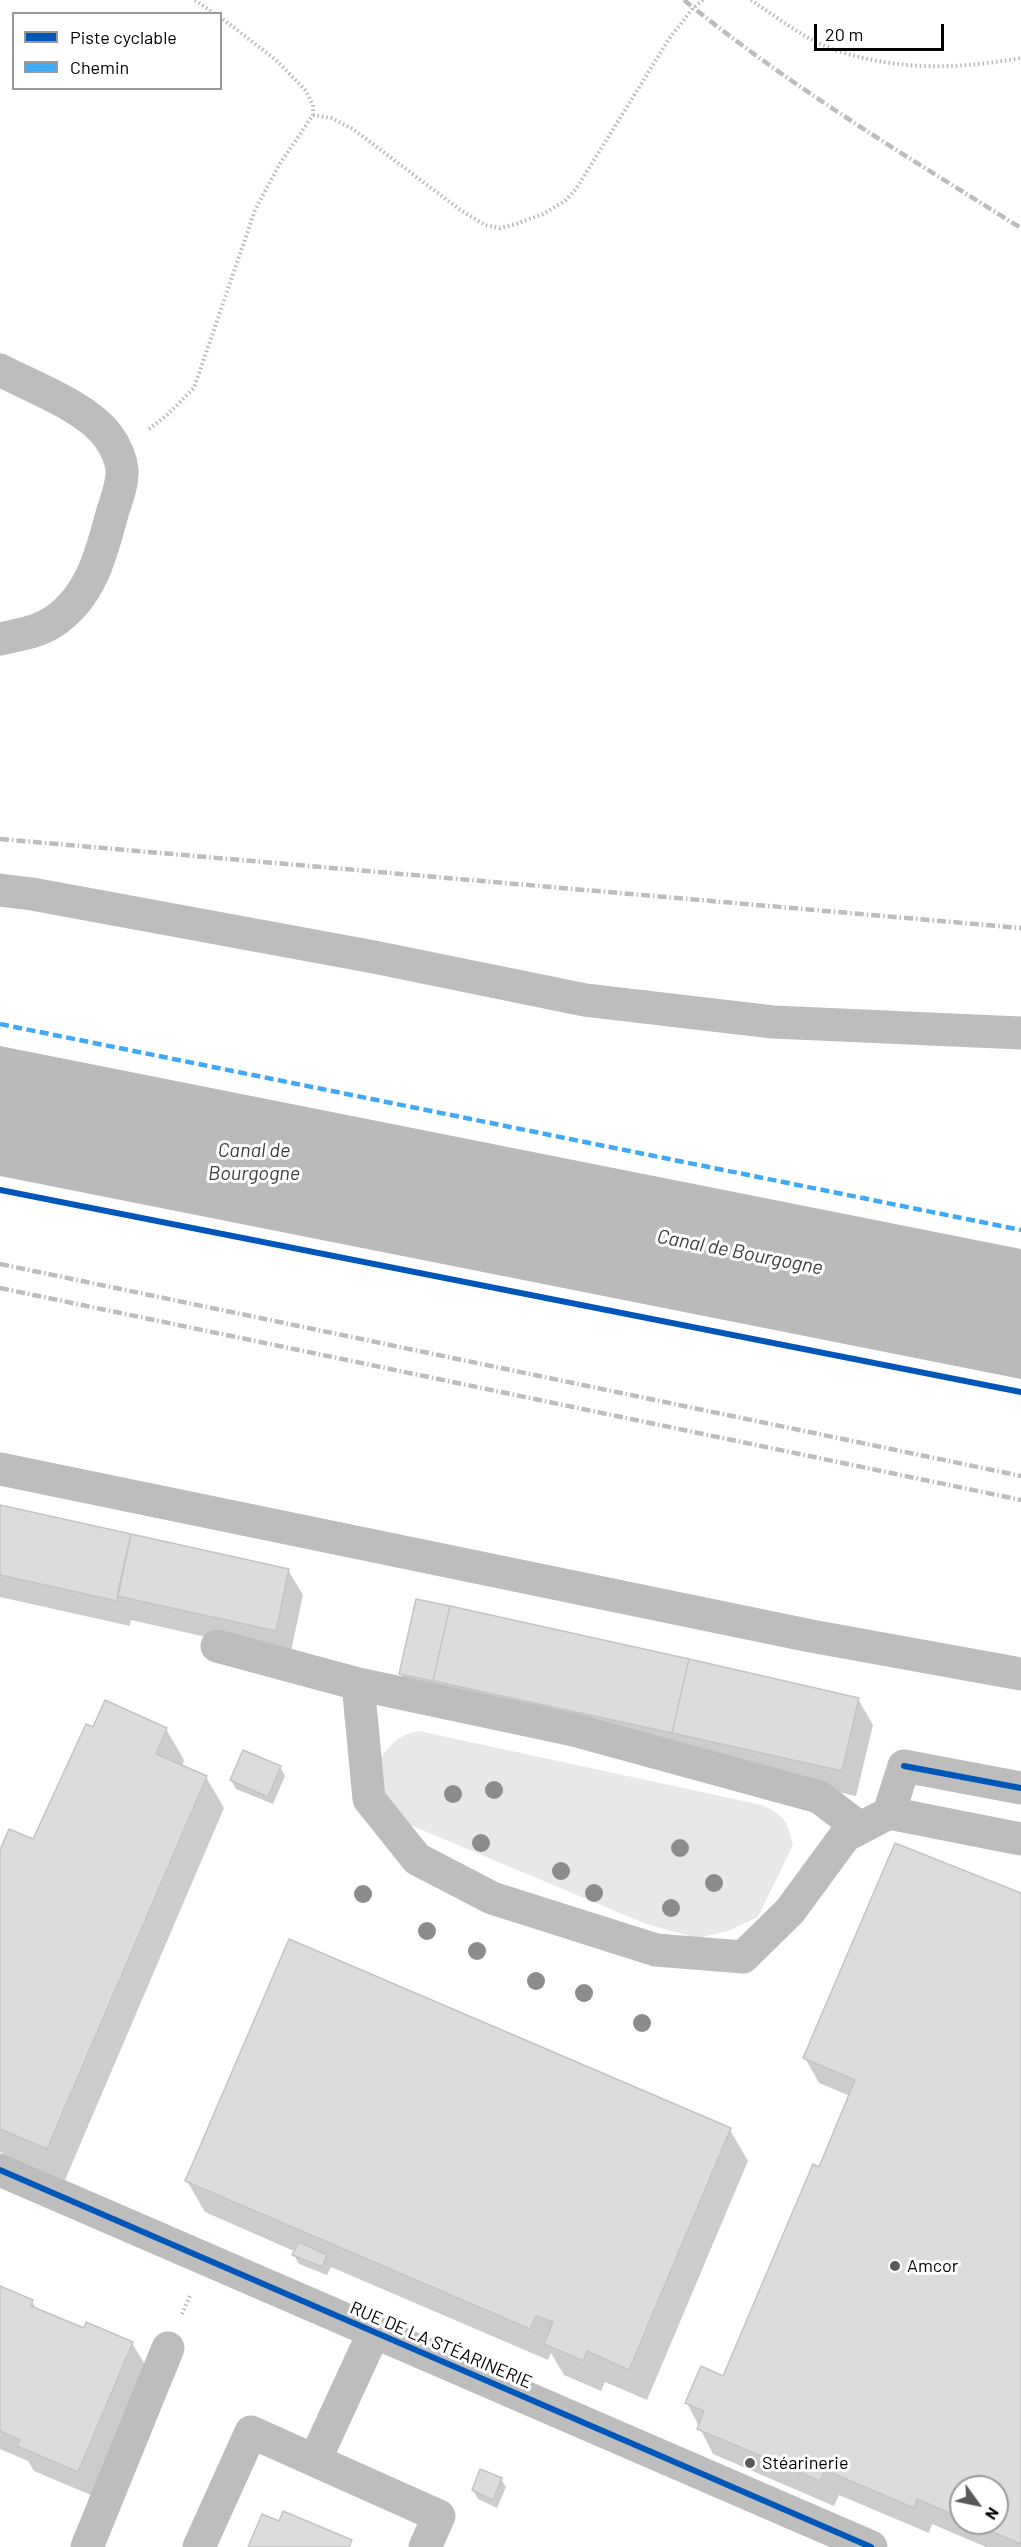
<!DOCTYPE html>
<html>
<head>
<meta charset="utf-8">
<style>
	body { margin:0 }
	#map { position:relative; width:1021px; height:2547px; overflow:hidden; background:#fff; font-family:Barlow,sans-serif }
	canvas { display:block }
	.legend { position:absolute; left:12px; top:12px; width:210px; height:78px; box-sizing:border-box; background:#fff; border:2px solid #999; margin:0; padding:8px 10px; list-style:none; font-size:18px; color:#000 }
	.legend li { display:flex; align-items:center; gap:12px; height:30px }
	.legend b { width:30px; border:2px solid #999 }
	.north { position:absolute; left:949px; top:2475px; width:60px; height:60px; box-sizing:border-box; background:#fff; border:2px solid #999; border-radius:50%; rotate:123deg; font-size:16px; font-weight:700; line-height:24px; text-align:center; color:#000 }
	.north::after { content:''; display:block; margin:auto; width:21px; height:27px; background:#595959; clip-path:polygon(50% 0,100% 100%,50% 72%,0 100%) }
	.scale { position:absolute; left:814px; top:24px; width:130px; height:27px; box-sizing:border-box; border:3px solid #000; border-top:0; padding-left:8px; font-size:18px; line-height:21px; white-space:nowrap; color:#000; -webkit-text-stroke:4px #fff; paint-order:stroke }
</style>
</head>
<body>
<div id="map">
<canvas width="1021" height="2547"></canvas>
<ul class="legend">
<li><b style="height:8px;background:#0057b8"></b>Piste cyclable</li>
<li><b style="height:8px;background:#3fa9f5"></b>Chemin</li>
</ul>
<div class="north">N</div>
<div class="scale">20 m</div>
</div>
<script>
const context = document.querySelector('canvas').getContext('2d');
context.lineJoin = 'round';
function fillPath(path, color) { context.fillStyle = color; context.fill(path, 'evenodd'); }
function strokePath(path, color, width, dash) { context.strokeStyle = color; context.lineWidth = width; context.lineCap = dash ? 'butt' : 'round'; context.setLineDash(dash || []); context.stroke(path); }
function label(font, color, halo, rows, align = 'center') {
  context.font = font + ' Barlow,sans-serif'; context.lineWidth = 6; context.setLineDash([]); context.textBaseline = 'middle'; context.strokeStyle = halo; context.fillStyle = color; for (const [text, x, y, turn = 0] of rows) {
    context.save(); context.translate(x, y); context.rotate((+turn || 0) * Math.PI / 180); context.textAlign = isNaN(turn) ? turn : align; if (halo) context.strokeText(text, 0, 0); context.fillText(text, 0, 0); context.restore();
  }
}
fillPath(new Path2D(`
	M419 1731 762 1805C785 1816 787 1820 793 1845L758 1917 728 1931 697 1938 646 1924 403 1822 386 1806 374 1771C386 1749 393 1736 419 1731Z`), '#e8e8e8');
fillPath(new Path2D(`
	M0 1046 1021 1249V1379L0 1176Z`), '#bababa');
fillPath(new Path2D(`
	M0 1507 288 1570 303 1595 290 1656 131 1620 130 1626 0 1597Z
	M401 1674 858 1699 873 1725 856 1796 449 1706 411 1691Z
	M166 1729 184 1760 182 1767 206 1777 224 1808 65 2180 0 2152V1854L34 1841Z
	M280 1767 285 1776 273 1804 236 1789 231 1780Z
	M1021 1897V2547H986L932 2524 929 2533 839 2495 834 2506 713 2454 687 2403 723 2378 820 2168 850 2096 819 2083 805 2058ZM961 2487H997V2523H961Z
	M290 1941 730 2130 748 2161 647 2400 605 2382 601 2391 564 2375 551 2353 548 2360 331 2267 327 2275 299 2264 294 2255 296 2252 205 2212 187 2181Z
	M0 2288 32 2302 37 2310 85 2330 132 2343 147 2368 93 2496 34 2471 28 2461 0 2449Z
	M501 2479 506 2487 497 2508 478 2499 473 2490Z`), '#0003');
const building = new Path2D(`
	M0 1505 131 1534 117 1601 0 1575Z
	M131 1534 289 1569 276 1631 117 1596Z
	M416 1599 450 1606 433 1681 399 1674Z
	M450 1606 689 1659 672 1733 433 1681Z
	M689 1659 859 1698 842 1771 672 1733Z
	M105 1700 167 1728 156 1754 207 1776 47 2149 0 2129V1850L9 1829 33 1839 86 1724 93 1727Z
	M243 1750 281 1766 268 1797 230 1780Z
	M895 1843 1021 1893V2544L972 2523H997V2487H961V2518L917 2499 914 2508 825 2470 820 2481 697 2429 704 2411 685 2403 701 2366 723 2376 813 2164 819 2167 855 2080 803 2058Z
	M289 1939 731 2128 629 2370 587 2351 583 2361 544 2344 553 2322 536 2316 530 2329 185 2181Z
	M299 2242 327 2255 322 2267 292 2255Z
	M0 2286 33 2300 31 2306 84 2328 86 2322 133 2342 78 2472 17 2446 20 2440 0 2431Z
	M480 2469 502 2478 493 2500 472 2490Z
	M283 2511 352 2540 349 2547H248L262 2514 279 2521Z`);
fillPath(building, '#dcdcdc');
strokePath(building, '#c4c4c4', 1.5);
strokePath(new Path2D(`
	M195 0 215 14
	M751 0C778 18 807 41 838 51 900 71 958 69 1021 58
	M313 115 331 118 353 129 459 209 485 225 500 228 516 224 543 214 565 201 576 189 669 39 693 8 703 0
	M149 429 167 415 194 388 255 210 279 165 313 115V105L306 91 276 60 220 17
	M182 2314 190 2296`), '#b8b8b8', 4, [1.5, 3]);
strokePath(new Path2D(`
	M0 370C32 387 87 407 108 436 115 446 121 458 122 470 123 484 116 500 112 514 101 554 92 594 56 620 39 632 19 635 0 639
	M0 890 32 894 374 957 585 1000 773 1022 1021 1033
	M0 1469 811 1636 1021 1674
	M217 1646 358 1684 574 1730 819 1797 860 1828
	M358 1684 369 1799 417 1859 492 1898 656 1950 743 1957 790 1911 845 1836 889 1813 1021 1839
	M889 1813 904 1766 1021 1788
	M0 2170 871 2547
	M315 2460 374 2332
	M87 2547 168 2348
	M199 2547 251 2432 439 2516 425 2547`), '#bdbdbd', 33);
strokePath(new Path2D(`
	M684 0C789 86 906 156 1021 228
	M0 839 1021 928
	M0 1264 1021 1476
	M0 1288 1021 1500`), '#bdbdbd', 4.5, [9, 3, 1.5, 3]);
strokePath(new Path2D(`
	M0 1024 1021 1230`), '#3fa9f5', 4.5, [9, 4.5]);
strokePath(new Path2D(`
	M0 1190 1021 1392
	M904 1766 1021 1788
	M0 2170 871 2547`), '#0057b8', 6);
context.fillStyle = '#8c8c8c';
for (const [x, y] of [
	[494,1790],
	[453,1794],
	[481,1843],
	[680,1848],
	[561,1871],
	[714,1883],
	[594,1893],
	[363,1894],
	[671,1908],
	[427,1931],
	[477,1951],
	[536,1981],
	[584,1993],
	[642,2023]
]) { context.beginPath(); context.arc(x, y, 9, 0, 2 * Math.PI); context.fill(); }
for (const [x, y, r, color] of [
	[895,2266,6,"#595959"],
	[750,2463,6,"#595959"]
]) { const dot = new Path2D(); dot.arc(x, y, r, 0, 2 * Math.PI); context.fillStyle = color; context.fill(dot); strokePath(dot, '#fff', 2); }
label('18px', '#000', '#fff', [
	["Amcor",907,2266],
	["Stéarinerie",762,2463]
], 'left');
label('18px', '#000', '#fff', [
	["RUE DE LA STÉARINERIE",441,2345,23]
]);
label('italic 20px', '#3e3e3e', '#fff', [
	["Canal de",254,1150],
	["Bourgogne",254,1173],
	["Canal de Bourgogne",740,1252,11]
]);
</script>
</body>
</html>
